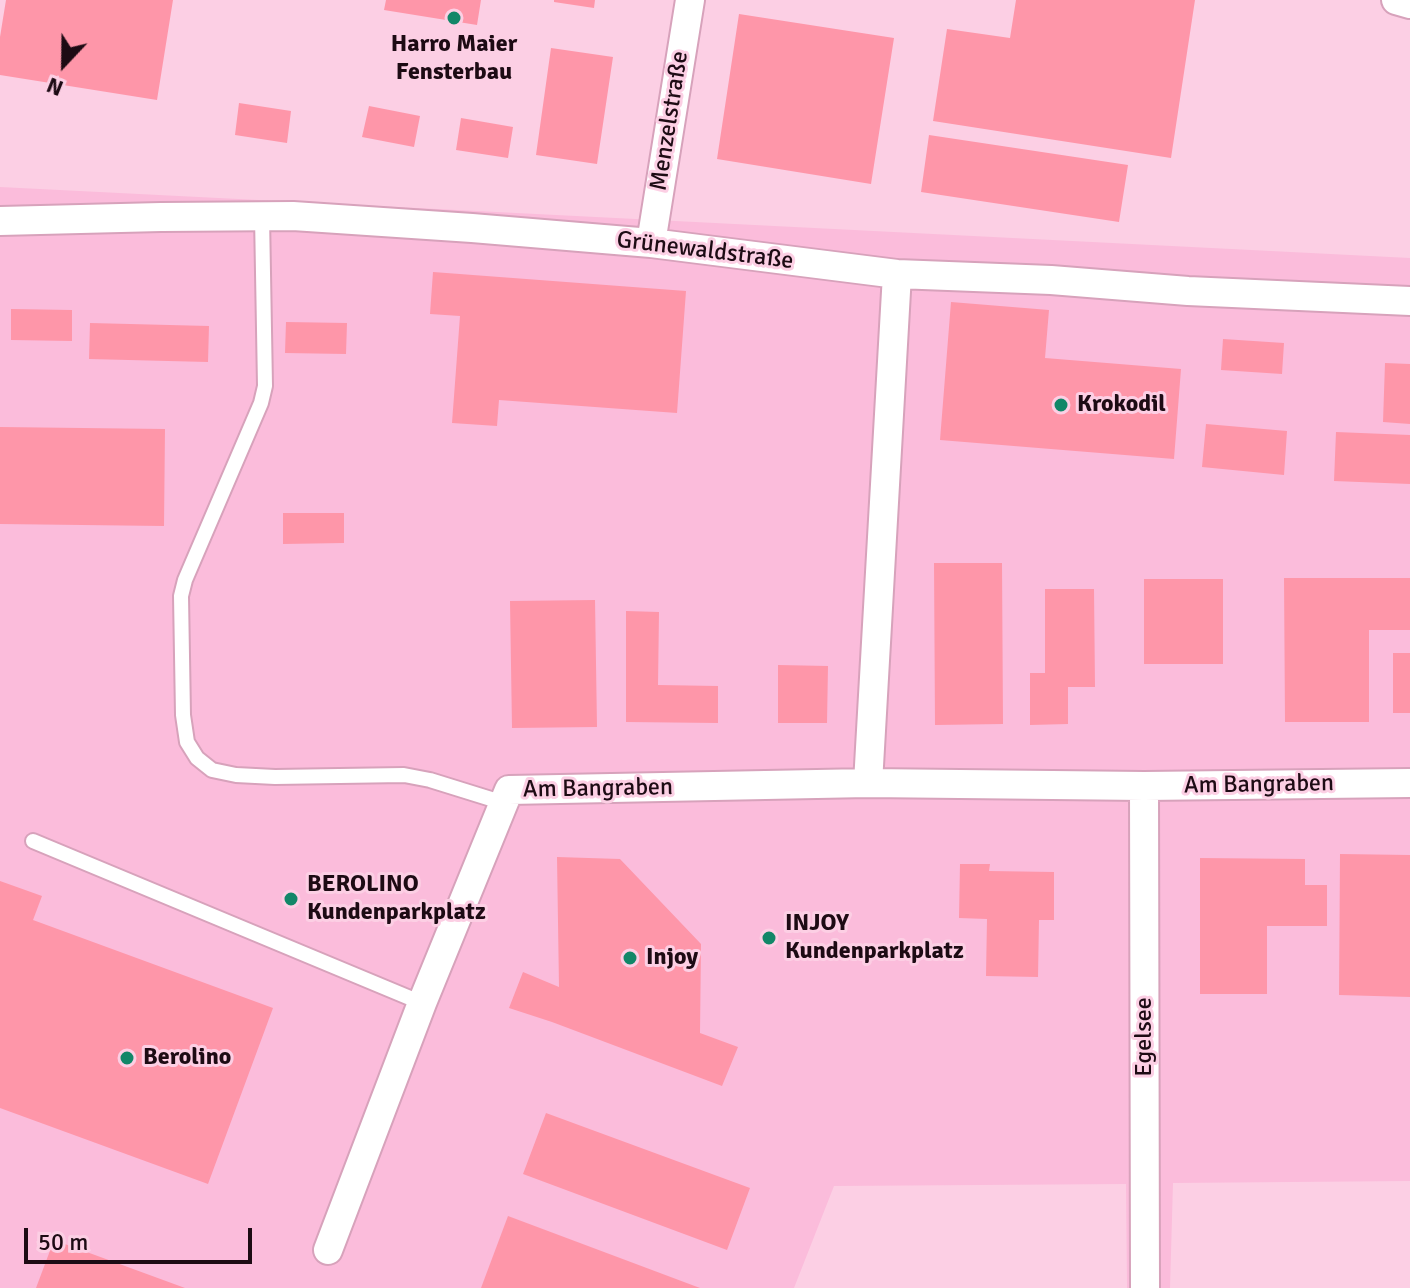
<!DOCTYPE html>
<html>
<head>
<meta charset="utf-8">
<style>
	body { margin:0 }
	#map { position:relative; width:1410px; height:1288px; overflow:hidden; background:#fccfe4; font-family:Signika,sans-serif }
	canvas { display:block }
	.north { position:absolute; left:24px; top:24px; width:80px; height:80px; -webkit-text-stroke:6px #fccfe4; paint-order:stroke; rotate:202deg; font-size:22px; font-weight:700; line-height:32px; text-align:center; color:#1d0b14 }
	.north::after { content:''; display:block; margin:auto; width:28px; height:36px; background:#1d0b14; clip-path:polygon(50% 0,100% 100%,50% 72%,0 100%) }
	.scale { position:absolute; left:24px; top:1228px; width:228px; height:36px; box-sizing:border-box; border:4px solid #1d0b14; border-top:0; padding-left:10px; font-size:24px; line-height:28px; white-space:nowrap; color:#1d0b14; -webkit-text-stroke:6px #fccfe4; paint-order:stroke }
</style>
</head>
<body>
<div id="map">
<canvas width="1410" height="1288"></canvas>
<div class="north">N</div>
<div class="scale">50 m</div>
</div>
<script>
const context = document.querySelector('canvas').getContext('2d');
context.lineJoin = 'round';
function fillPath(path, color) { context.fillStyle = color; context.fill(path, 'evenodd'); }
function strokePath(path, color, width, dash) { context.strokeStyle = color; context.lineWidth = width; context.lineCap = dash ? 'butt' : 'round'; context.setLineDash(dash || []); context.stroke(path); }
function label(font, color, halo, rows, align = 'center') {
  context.font = font + ' Signika,sans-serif'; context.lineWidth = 6; context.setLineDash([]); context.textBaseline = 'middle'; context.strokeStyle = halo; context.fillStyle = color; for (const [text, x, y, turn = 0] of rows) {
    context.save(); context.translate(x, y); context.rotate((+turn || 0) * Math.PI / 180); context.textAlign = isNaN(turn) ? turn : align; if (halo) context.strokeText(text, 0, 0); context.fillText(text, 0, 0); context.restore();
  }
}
fillPath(new Path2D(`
	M0 187 1410 258V1181L1173 1183 1170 1288H1127L1126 1184 834 1186 794 1288H0Z`), '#fbbcdb');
fillPath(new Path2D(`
	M6 0H173L157 100 0 75V37Z
	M386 0H481L477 25 384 10Z
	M554 0H595L594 8 554 2Z
	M1016 0H1195L1171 158 933 121 947 29 1010 38Z
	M739 14 894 38 871 184 717 159Z
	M551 48 613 57 597 164 536 155Z
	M239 103 291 111 287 143 235 135Z
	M369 106 420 116 414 147 362 137Z
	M461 118 513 127 508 158 456 150Z
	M929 135 1128 165 1119 222 921 192Z
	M433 272 686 291 677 413 499 400 497 426 452 423 460 316 430 314Z
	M951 302 1049 310 1045 358 1181 369 1174 459 940 440Z
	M11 309 72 310V341L11 340Z
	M286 322 347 323 346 354 285 353Z
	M90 323 209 326 208 362 89 359Z
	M1223 339 1284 343 1282 374 1221 370Z
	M1385 363 1410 364V424L1383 422Z
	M1206 424 1287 431 1284 475 1202 467Z
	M0 427 165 429 164 526 0 524Z
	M1336 432 1410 435V484L1334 481Z
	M283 513H344V543L283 544Z
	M934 563H1002L1003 724 935 725Z
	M1284 578H1410V630H1369V722H1285Z
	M1144 579H1223V664H1144Z
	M1045 589H1094L1095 687H1068V724L1030 725V673H1045Z
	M595 600 597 727 512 728 510 601Z
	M626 611 659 612 658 685 718 686V723L626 722Z
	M1393 653H1410V713H1393Z
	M778 665 828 666 827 723H778Z
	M1340 854 1410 855V997L1339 995Z
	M557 857 620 859 701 944 700 1033 738 1047 722 1086 552 1022 509 1008 523 972 559 987Z
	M1200 858 1305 859V885H1327V926H1267V994H1200Z
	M960 864H990L989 871 1054 872V920H1039L1038 977 986 976 987 919 959 918Z
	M0 881 42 896 33 920 273 1008 208 1184 0 1108Z
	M546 1113 750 1188 727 1250 523 1174Z
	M508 1216 700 1288H481Z
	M54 1240 185 1288H36Z`), '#fe96a9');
const lane = new Path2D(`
	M262 216 265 386 261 403 185 580 181 596 183 715 187 742 197 758 212 770 236 775 275 777 404 775 430 780 504 803
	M33 841 422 1003`);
const street = new Path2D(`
	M1396 0 1410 4
	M0 221 161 217 293 216 472 228 651 243 897 274 1051 280 1188 291 1410 301
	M651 243 690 0
	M897 274 868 783 1144 786 1410 783
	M1144 786 1145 1288
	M328 1250 422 1003 509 790 868 783`);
strokePath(lane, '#d7a2bb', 18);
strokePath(street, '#d7a2bb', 32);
strokePath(lane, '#fff', 14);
strokePath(street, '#fff', 28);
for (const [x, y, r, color] of [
	[454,18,8,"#128768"],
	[1061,405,8,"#128768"],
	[291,899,8,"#128768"],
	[769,938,8,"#128768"],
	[630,958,8,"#128768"],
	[127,1058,8,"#128768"]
]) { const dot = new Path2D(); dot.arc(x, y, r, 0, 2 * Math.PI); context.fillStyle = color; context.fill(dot); strokePath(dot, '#fccfe4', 3); }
label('bold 24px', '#1d0b14', '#fccfe4', [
	["Harro Maier",454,45,"center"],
	["Fensterbau",454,73,"center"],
	["Krokodil",1077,405],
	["BEROLINO",307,885],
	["Kundenparkplatz",307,913],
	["INJOY",785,924],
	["Kundenparkplatz",785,952],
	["Injoy",646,958],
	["Berolino",143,1058]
], 'left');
label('24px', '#1d0b14', '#fccfe4', [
	["Menzelstraße",670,121,-81],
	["Grünewaldstraße",705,251,7],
	["Am Bangraben",1259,785,-1],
	["Am Bangraben",598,789,-1],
	["Egelsee",1145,1037,-90]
]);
</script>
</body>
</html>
